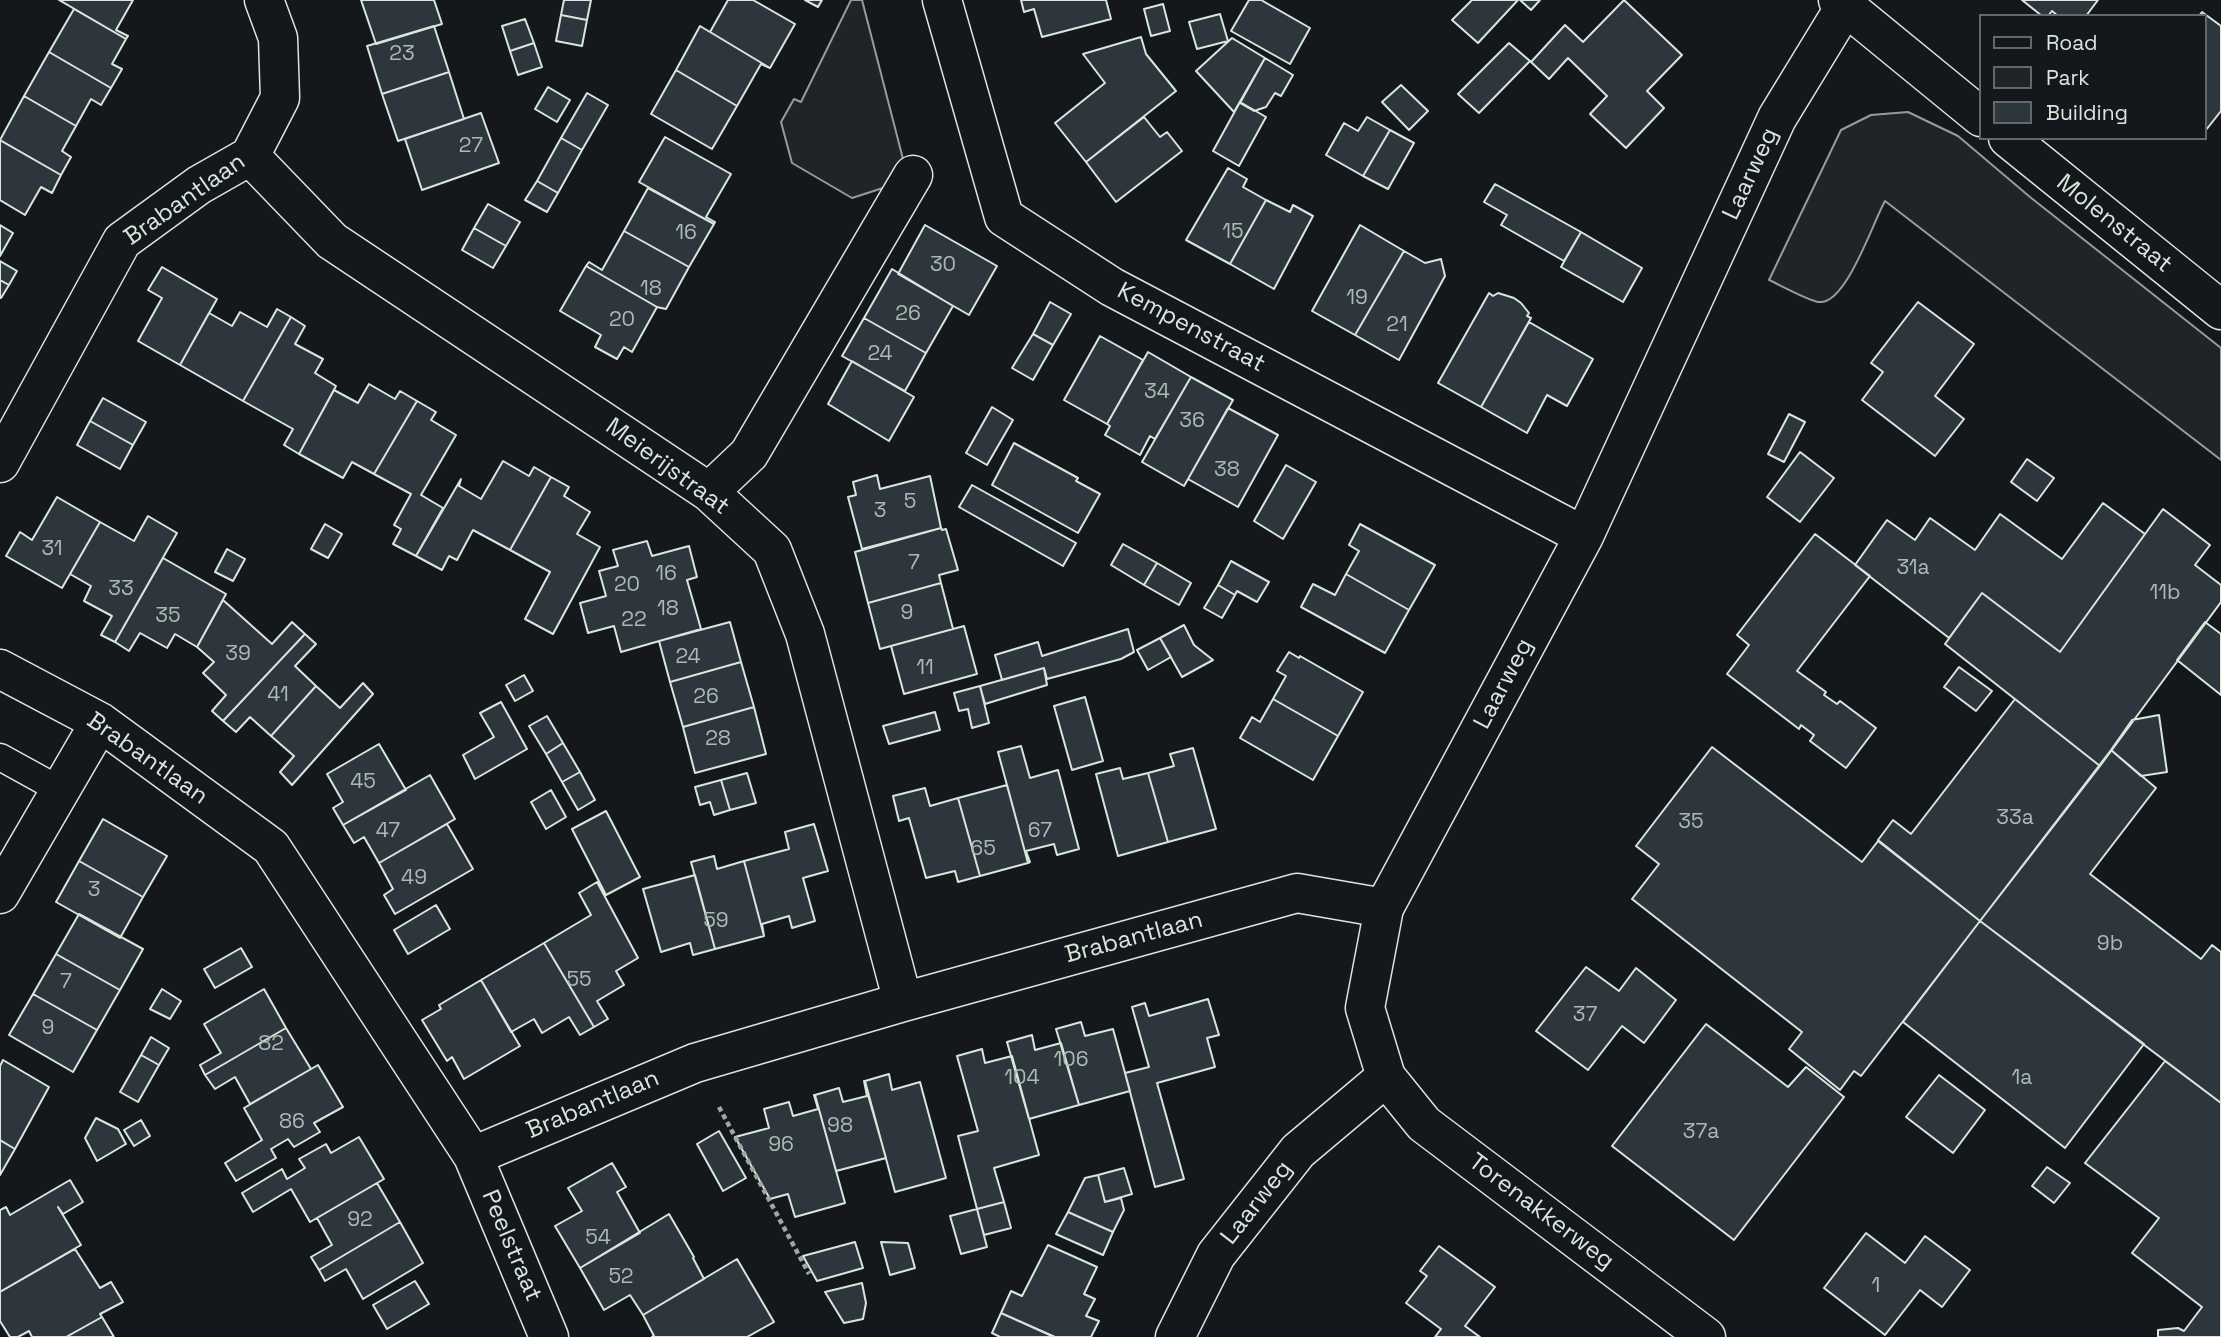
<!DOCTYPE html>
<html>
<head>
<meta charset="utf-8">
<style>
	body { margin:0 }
	#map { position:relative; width:2221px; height:1337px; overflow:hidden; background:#14181c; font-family:"Space Grotesk",sans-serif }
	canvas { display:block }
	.legend { position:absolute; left:1979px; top:14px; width:228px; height:126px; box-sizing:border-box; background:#14181c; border:2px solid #626a69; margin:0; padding:9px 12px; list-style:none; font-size:21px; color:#d8e6dc }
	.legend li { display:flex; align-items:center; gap:14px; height:35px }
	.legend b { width:35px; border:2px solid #626a69 }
</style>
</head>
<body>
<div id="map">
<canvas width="2221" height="1337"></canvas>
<ul class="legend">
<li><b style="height:9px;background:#14181c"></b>Road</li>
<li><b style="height:19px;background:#202428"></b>Park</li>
<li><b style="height:19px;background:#2c363c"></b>Building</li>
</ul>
</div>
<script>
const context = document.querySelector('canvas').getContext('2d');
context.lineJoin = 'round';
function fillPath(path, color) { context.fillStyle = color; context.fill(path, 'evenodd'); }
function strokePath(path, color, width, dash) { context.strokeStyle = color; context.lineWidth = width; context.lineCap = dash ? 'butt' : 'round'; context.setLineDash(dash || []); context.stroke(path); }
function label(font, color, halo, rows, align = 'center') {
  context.font = font + ' "Space Grotesk",sans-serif'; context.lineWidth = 5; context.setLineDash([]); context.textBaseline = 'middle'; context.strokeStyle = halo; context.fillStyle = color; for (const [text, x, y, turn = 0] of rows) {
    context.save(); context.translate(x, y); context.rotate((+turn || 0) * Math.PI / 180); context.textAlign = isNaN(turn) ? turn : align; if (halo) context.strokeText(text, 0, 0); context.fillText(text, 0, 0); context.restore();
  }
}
const green = new Path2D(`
	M851 0H862L903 159 886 187 852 198 792 163 781 122 794 99 801 102Z
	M1908 112 1958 136 2030 197 2221 348V460L1885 201C1873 222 1846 305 1819 302 1809 301 1780 285 1769 280L1841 130 1871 115Z`);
fillPath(green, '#202428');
strokePath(green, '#939e99', 2);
const building = new Path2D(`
	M59 0H133L116 30 128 36 126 39Z
	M361 0H434L442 24 376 44Z
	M564 0H591L587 20 561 15Z
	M728 0H753L795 24 770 68 710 32Z
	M805 0H822L818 7Z
	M1021 0H1106L1111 19 1042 37 1034 9 1024 12Z
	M1249 0H1261L1310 28 1290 64 1231 31Z
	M1472 0H1518L1478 43 1452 20Z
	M1520 0H1540L1531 10Z
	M1624 0 1682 55 1647 91 1664 108 1626 148 1590 114 1607 96 1568 58 1549 79 1531 62 1565 25 1583 42Z
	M2022 0H2098L2086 16H2058L2052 11 2048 16H2042Z
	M1163 4 1170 31 1151 36 1144 9Z
	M74 9 126 39 112 64 122 69 111 88 49 52Z
	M2202 12 2221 26V111L2206 130 2205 16H2199Z
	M1220 14 1228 41 1197 49 1189 22Z
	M561 15 587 20 582 46 556 41Z
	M525 19 534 43 510 51 502 26Z
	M434 26 449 72 382 94 367 46Z
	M700 26 770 68 761 64 737 106 676 70Z
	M1141 37 1146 54 1176 91 1086 162 1055 123 1105 83 1083 54Z
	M1232 38 1265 58 1234 112 1196 71Z
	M534 43 542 67 518 75 510 51Z
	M1509 43 1530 61 1479 113 1458 94Z
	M49 52 111 88 101 105 91 99 76 126 24 96Z
	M1265 58 1293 75 1281 96 1275 93 1266 107 1254 111 1240 103Z
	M676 70 737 106 712 149 651 114Z
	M449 72 464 119 398 141 382 94Z
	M1401 85 1428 111 1409 130 1382 102Z
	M548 87 570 100 557 122 535 109Z
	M587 93 608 105 582 150 561 138Z
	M24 96 76 126 62 151 71 157 61 175 0 140Z
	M1240 102 1266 117 1239 166 1213 151Z
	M481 113 499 163 422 190 405 139Z
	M1144 117 1160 137 1167 132 1182 151 1116 202 1086 162Z
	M1367 117 1390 130 1363 176 1326 155 1344 123 1358 131Z
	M1390 130 1414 143 1388 189 1363 176Z
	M665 137 731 174 706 217 715 222 714 224 639 182Z
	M561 138 582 150 558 193 537 181Z
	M0 140 61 175 52 193 41 187 25 215 0 200Z
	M1228 168 1247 179 1243 187 1266 200 1230 264 1186 240Z
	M537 181 558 193 547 212 525 200Z
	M1495 184 1581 232 1564 261 1501 225 1507 215 1484 202Z
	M648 188 714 224 689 267 624 231Z
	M1266 200 1290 212 1293 205 1313 216 1274 289 1230 264Z
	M488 204 520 222 506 246 474 228Z
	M0 225 13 233 0 256Z
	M925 225 997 266 969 315 898 274Z
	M1360 225 1404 251 1355 335 1312 311Z
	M474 228 506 246 493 268 462 250Z
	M624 231 689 267 666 309 657 307 586 266 589 262 602 270Z
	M1581 232 1642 268 1623 302 1561 267Z
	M1404 251 1425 263 1441 259 1445 276 1399 360 1355 335Z
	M0 261 17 271 9 285 0 280Z
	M586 266 657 307 632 352 624 347 617 359 595 347 601 335 560 311Z
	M162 267 217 299 180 365 138 341 162 298 148 290Z
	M892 269 953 306 926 353 864 318Z
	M0 280 9 285 1 298H0Z
	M1489 293 1493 296 1498 293 1514 298 1521 303 1529 313 1527 316 1531 318 1481 407 1438 383Z
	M1050 302 1071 314 1053 345 1033 334Z
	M1918 302 1974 344 1935 396 1964 419 1935 456 1862 400 1883 372 1871 363Z
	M277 309 291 317 243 401 180 365 209 313 232 326 240 312 267 327Z
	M291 317 305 326 295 344 323 359 315 373 336 386 299 454 284 445 293 429 243 401Z
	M864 318 926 353 905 391 842 356Z
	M1529 322 1593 359 1567 406 1547 395 1527 433 1481 407Z
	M1033 334 1053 345 1033 380 1012 368Z
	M1100 336 1143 360 1107 424 1064 400Z
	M1148 352 1191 377 1155 439 1150 436 1140 455 1105 435 1110 426 1107 424Z
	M852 361 914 397 889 441 828 404Z
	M1191 377 1233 400 1184 486 1142 462Z
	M369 384 395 399 400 391 417 401 374 474 352 462 343 478 299 454 334 390 358 403Z
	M103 398 146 422 133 445 90 421Z
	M417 401 436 412 431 420 456 435 421 495 443 508 416 556 393 544 401 529 394 525 411 494 374 474Z
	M992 407 1013 420 987 465 966 453Z
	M1228 408 1278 435 1238 507 1188 479Z
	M1789 414 1805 422 1784 462 1768 454Z
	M90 421 133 445 120 469 77 445Z
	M1014 443 1078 478 1076 481 1100 494 1078 533 992 485Z
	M1800 452 1834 478 1800 522 1767 497Z
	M2027 459 2054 478 2037 501 2011 482Z
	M503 461 529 476 534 467 551 477 510 550 473 530 457 560 449 556 442 570 416 556 461 479 459 486 481 499Z
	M1286 465 1316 482 1283 539 1254 521Z
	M877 475 880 489 930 476 941 528 862 549 848 497 856 495 853 482Z
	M551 477 569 487 564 496 590 512 577 534 600 547 553 634 525 619 550 572 510 550Z
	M972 485 1076 543 1063 566 959 507Z
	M57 497 100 522 62 588 6 556 20 532 32 540Z
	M2103 503 2145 534 2060 652 1982 593 1949 638 1855 565 1887 520 1915 540 1930 518 1975 550 2000 514 2062 559Z
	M2163 509 2210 545 2195 565 2221 585V602L2100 766 1945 644 1982 593 2060 652Z
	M148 516 177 533 115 642 101 635 112 616 84 601 91 586 70 574 100 522 134 541Z
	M325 524 342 534 328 558 311 549Z
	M1360 524 1435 565 1409 610 1346 574 1359 551 1349 545Z
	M941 528 942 530 946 529 958 570 939 575 941 583 868 603 855 552Z
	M1815 534 1870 576 1797 671 1826 692 1824 695 1837 704 1840 701 1876 728 1846 768 1810 741 1814 735 1801 725 1799 729 1727 674 1749 645 1737 635Z
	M647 541 652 556 689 546 697 577 687 580 701 629 621 652 614 626 588 633 580 603 606 596 599 571 618 566 613 550Z
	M1123 544 1157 563 1144 585 1111 565Z
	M227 549 245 559 233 581 215 572Z
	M163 558 226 594 197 647 175 634 167 648 140 633 129 651 115 642Z
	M1231 561 1269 582 1257 602 1237 591 1235 595 1218 585Z
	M1157 563 1191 583 1179 605 1144 585Z
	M1346 574 1409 610 1385 653 1301 607 1313 584 1335 595Z
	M941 583 953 629 880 649 868 603Z
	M1218 585 1235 595 1222 618 1204 608Z
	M223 600 272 644 292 622 305 634 223 721 212 711 226 695 203 673 214 662 197 647Z
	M730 622 741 662 670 682 659 641Z
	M2205 622 2221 634V695L2177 660Z
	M1184 625 1194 645 1213 660 1182 677 1160 638Z
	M964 626 977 674 904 694 891 646Z
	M1128 629 1134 652 1121 659 1047 679 1044 668 1002 680 995 655 1038 642 1042 656Z
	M305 634 316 644 295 666 316 686 271 736 250 717 236 732 223 721Z
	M1160 638 1171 657 1148 670 1137 650Z
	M1289 652 1299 658 1300 656 1363 692 1338 736 1273 699 1286 676 1277 671Z
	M741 662 754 707 683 727 670 682Z
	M1959 667 1992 691 1976 711 1944 687Z
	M1044 668 1047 685 985 704 980 686Z
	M524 675 533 691 515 701 506 685Z
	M363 683 373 694 292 785 280 772 294 756 271 736 316 686 340 708Z
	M980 686 989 723 972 728 968 709 959 711 954 693Z
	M1085 697 1103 761 1072 770 1054 706Z
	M1273 699 1338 736 1313 780 1240 738 1252 717 1260 722Z
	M2015 699 2100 766 1980 921 1878 840 1893 820 1911 834Z
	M501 702 527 749 475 779 463 755 494 737 480 713Z
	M754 707 766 754 695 773 683 727Z
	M935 712 940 730 889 744 883 726Z
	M2159 715 2167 772 2141 776 2111 750 2132 720Z
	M547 716 563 743 546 754 529 726Z
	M563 743 580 772 562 782 546 754Z
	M379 744 406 790 343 825 333 808 343 802 327 774Z
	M1021 746 1030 778 1058 770 1079 849 1057 855 1054 844 1026 851 1030 862 1028 863 998 752Z
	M1712 747 1862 862 1878 841 1980 921 1861 1076 1854 1071 1840 1090 1789 1049 1802 1032 1632 899 1659 864 1636 846Z
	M1193 748 1216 829 1168 842 1148 773 1174 766 1170 754Z
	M2111 750 2156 788 2090 874 2201 959 2212 945 2221 952V1103L1980 921Z
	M1120 768 1123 779 1148 773 1168 842 1118 856 1096 774Z
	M580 772 595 800 578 810 562 782Z
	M747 773 756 803 730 810 721 780Z
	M430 775 455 819 379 863 364 837 354 843 343 825Z
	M721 780 730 810 714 815 710 802 700 805 695 787Z
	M1007 785 1028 863 980 876 958 798Z
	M925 788 930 806 958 798 980 876 958 882 955 871 926 878 909 818 899 821 893 796Z
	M551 790 566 817 546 829 531 802Z
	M606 811 640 877 606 895 572 829Z
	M103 819 167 856 143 897 79 861Z
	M447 824 473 869 395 914 384 895 393 889 379 863Z
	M814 824 828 871 803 878 815 921 792 928 789 916 762 924 764 936 744 861 789 849 785 832Z
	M714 856 717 869 744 861 764 936 715 949 691 862Z
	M79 861 143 897 120 938 56 902Z
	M695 875 715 949 693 955 690 943 661 952 643 889Z
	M597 882 638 958 616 971 624 985 597 1001 608 1019 594 1027 544 943 591 915 579 893Z
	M436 905 450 929 408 954 394 930Z
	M79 914 143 949 120 990 56 954Z
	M1980 921 2144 1044 2065 1148 1903 1022Z
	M544 943 594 1027 580 1035 569 1017 542 1033 534 1019 511 1032 481 980Z
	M241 948 252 967 215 988 204 969Z
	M56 954 120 990 97 1030 33 994Z
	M1586 967 1619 991 1636 968 1676 1000 1644 1043 1622 1026 1588 1070 1536 1031Z
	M481 980 520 1046 464 1079 452 1057 447 1061 422 1020 441 1009 439 1005Z
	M162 989 181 1001 170 1019 150 1009Z
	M264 989 286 1028 205 1075 200 1065 221 1053 204 1024Z
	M33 994 97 1030 73 1072 9 1035Z
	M1208 999 1219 1035 1207 1038 1215 1067 1157 1083 1184 1179 1155 1187 1125 1073 1149 1067 1132 1007 1145 1003 1149 1016Z
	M1081 1022 1085 1036 1113 1029 1130 1091 1079 1105 1056 1029Z
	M1706 1024 1788 1087 1806 1067 1844 1097 1734 1240 1612 1146Z
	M286 1028 311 1069 250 1104 235 1077 215 1089 205 1075Z
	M1032 1035 1035 1050 1061 1043 1079 1105 1029 1119 1007 1042Z
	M151 1037 169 1048 159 1065 141 1055Z
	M982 1049 985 1063 1012 1056 1039 1155 994 1168 1004 1202 977 1209 958 1136 978 1131 957 1056Z
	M141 1055 159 1065 138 1102 120 1092Z
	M3 1060 49 1087 15 1149 0 1140V1066Z
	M2165 1061 2221 1103V1337H2158V1330L2178 1328 2184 1331 2202 1307 2132 1253 2159 1218 2085 1163Z
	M318 1065 343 1107 314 1123 320 1132 294 1147 288 1139 271 1149 276 1158 236 1181 225 1163 262 1140 244 1108Z
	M889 1074 892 1090 920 1082 946 1178 895 1192 865 1081Z
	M1939 1075 1985 1110 1953 1153 1906 1117Z
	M864 1081 886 1158 836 1171 815 1095 839 1088 843 1102 867 1096Z
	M814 1095H815L845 1203 795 1217 788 1194 770 1199 735 1137 769 1128 764 1109 789 1102 793 1116 818 1109Z
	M96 1118 118 1129 126 1144 97 1161 85 1138Z
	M141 1120 150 1136 134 1146 124 1130Z
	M719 1131 746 1178 723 1191 697 1144Z
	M359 1137 384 1179 310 1222 291 1189 253 1212 242 1193 282 1169 287 1179 305 1168 299 1159 326 1144 331 1153Z
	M0 1140 15 1149 0 1175Z
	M612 1163 626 1187 617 1192 640 1233 580 1268 555 1226 582 1211 568 1188Z
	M2047 1167 2070 1183 2054 1203 2032 1186Z
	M1124 1168 1132 1194 1105 1202 1098 1175Z
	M1098 1175 1105 1202 1121 1198 1124 1210 1113 1232 1068 1212 1085 1178Z
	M70 1180 83 1202 63 1214 58 1207 81 1245 0 1292V1210L6 1207 10 1215Z
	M377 1183 400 1222 319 1270 311 1257 332 1245 317 1218Z
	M1004 1202 1011 1228 984 1235 977 1209Z
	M977 1209 987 1247 961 1254 950 1216Z
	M1068 1212 1113 1232 1103 1255 1056 1234Z
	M669 1214 694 1257 693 1258 704 1279 643 1315 630 1295 604 1310 580 1268Z
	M400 1222 423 1263 363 1299 346 1269 325 1281 319 1270Z
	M1866 1233 1905 1263 1925 1236 1970 1270 1942 1307 1920 1290 1885 1335 1824 1288Z
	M855 1242 863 1268 817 1281 803 1256Z
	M881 1242 908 1243 915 1268 890 1275Z
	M1048 1245 1097 1267 1084 1294 1095 1299 1086 1316 1099 1321 1091 1337H1055L1001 1313 1011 1291 1022 1296Z
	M1439 1246 1495 1287 1465 1326 1480 1337H1435L1441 1329 1406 1303 1427 1276 1420 1271Z
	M75 1249 100 1288 111 1282 123 1302 100 1314 102 1317 66 1337H32L29 1331 18 1337H10L0 1321V1292Z
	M737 1259 774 1322 747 1337H652L654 1336 643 1315Z
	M415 1281 429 1304 387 1329 373 1305Z
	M862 1283 866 1303 863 1319 844 1323 825 1292Z
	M1001 1313 1054 1337H1000L992 1333Z
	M102 1317 114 1337H66Z`);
fillPath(building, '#2c363c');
strokePath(building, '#d8e6dc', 2);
const service = new Path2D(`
	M0 757 60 790`);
const minor = new Path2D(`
	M942 0 1004 217 1112 287 1584 536
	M1838 0 1981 117
	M2008 138 2221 310
	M250 156 332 241 709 492 772 550 805 634 903 1002
	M0 463 122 241 199 185 250 156 280 98 278 38 264 0
	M709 492 749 454 913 175
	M0 669 100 722 271 847 473 1156 695 1063 903 1002 1297 893 1384 908
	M0 894 100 722
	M1386 1077 1424 1124 1706 1337
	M473 1156 549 1337
	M1175 1337 1216 1255 1298 1151 1386 1077 1365 1008 1384 908 1584 536 1777 118 1849 0`);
strokePath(service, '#d8e6dc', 29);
strokePath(minor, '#d8e6dc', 41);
strokePath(new Path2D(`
	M719 1107 809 1274`), '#9da8a2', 4.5, [5, 3.5]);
strokePath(service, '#14181c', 26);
strokePath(minor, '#14181c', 38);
label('21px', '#adbab4', null, [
	["23",402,54],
	["27",471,146],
	["15",1233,232],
	["16",686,233],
	["30",943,265],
	["18",651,289],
	["19",1357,298],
	["26",908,314],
	["20",622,320],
	["21",1397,325],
	["24",880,354],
	["34",1157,392],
	["36",1192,421],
	["38",1227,470],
	["5",910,502],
	["3",880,511],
	["31",52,549],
	["7",914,563],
	["31a",1913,568],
	["16",666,574],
	["20",627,585],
	["33",121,589],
	["11b",2165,593],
	["18",668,609],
	["9",907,613],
	["35",168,616],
	["22",634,620],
	["39",238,654],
	["24",688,657],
	["11",925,668],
	["41",278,695],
	["26",706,697],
	["28",718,739],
	["45",363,782],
	["33a",2015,818],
	["35",1691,822],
	["47",388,831],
	["67",1040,831],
	["65",983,849],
	["49",414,878],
	["3",94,890],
	["59",716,921],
	["9b",2110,944],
	["55",579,980],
	["7",66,982],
	["37",1585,1015],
	["9",48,1028],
	["82",271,1044],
	["106",1071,1060],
	["104",1022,1078],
	["1a",2022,1078],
	["86",292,1122],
	["98",840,1126],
	["37a",1701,1132],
	["96",781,1145],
	["92",360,1220],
	["54",598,1238],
	["52",621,1277],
	["1",1876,1286]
]);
label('24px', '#d8e6dc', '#14181c', [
	["Laarweg",1751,174,-65],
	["Brabantlaan",185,200,-35],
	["Molenstraat",2114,224,39],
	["Kempenstraat",1191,328,28],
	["Meierijstraat",667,467,36],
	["Laarweg",1504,684,-62],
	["Brabantlaan",147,759,35],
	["Brabantlaan",1134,938,-15],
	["Brabantlaan",593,1105,-23],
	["Laarweg",1257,1203,-52],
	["Torenakkerweg",1541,1212,37],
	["Peelstraat",511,1246,67]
]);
</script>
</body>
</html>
